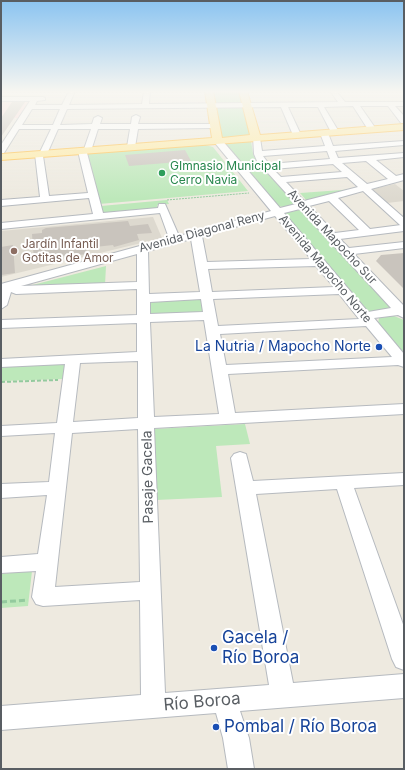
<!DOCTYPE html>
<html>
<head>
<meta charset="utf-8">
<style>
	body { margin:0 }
	#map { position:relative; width:405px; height:770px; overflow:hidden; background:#eeeae0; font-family:Inter,sans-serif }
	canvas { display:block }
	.frame { position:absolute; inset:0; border:2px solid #595e63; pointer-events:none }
</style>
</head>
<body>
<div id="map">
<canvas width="405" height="770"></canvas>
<div class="frame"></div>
</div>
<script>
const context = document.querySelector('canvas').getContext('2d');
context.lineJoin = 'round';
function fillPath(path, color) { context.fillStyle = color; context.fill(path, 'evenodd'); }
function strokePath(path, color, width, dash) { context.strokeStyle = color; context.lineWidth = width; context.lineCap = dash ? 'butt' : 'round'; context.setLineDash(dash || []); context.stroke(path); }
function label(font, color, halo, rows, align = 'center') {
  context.font = font + ' Inter,sans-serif'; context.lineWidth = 4; context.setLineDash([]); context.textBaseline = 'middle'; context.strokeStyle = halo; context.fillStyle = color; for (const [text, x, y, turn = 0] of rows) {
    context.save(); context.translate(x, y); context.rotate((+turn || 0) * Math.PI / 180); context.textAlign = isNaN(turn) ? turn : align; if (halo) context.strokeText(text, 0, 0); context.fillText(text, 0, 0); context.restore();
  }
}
fillPath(new Path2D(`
	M395 184 404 191V201L387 203 372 189Z
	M153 217 162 238 1 277V231Z`), '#ddd9cf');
fillPath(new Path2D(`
	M1 101H30L18 118 1 119Z`), '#fddad9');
fillPath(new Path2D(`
	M213 91H240L243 103H215Z
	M240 106 244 107 250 136 224 139 221 137 216 107Z
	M251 141 253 153 256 161 294 202 293 205 284 207 277 206 225 144Z
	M202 144 213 147 248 191 99 204 86 154Z
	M355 189 307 201 300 193Z
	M167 200 169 204 157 205 158 210 103 215 101 206Z
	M299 210 304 212 391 306 390 310 373 313 367 310 287 216 286 213Z
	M106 266 105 285 21 288Z
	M203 298 205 314 149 317V299Z
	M394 316 404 320V354L378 323 379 318Z
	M66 362 63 379 1 381V366Z
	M245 424 250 444 216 446 222 497 156 500 154 429Z
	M32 571 28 606 1 608V574Z`), '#bde8ba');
fillPath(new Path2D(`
	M12 102H25L1 137V118Z
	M185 150 191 161 129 166 125 155Z
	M128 221 130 226 148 224 152 233 137 234 139 240 114 247 113 245 86 248 87 254 34 260 32 234 42 233V230L46 228Z
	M13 245 15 273 1 275V247Z
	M404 253V289L376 261 381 255Z`), '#c9c4bd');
const minor = new Path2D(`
	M69 91H75L69 105 142 104 144 91H150L149 104 338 102 330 91H336L345 102H404V106H395L404 116V123H401L388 106H360L376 129 372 131H369L353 106 324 107 339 132 335 134 331 132 318 107H288L301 135 297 137 293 135 281 107 67 109 60 125 92 124 94 118 98 116 102 118 100 124H131L132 117 136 115 140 117 138 124H217V128H214L138 129 135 147 131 149 127 147 130 129H98L91 151 87 153 103 213 158 208 159 204H165L179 236 271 211 215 143V139H221L280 208 296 204 257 161 254 154 253 136 260 138 262 151 325 146 320 133 324 131 328 133 333 146 404 141V145L335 151 338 158 404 153V157L376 160 396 176 404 174V180L371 189 404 218V231L340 239 349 248 404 242V248L354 254 404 306V318L398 315 374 318 404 354V367L398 365 228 374 235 413 404 404V414L154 428 165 693 269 685 231 458 234 454 240 452 246 454 253 481 404 473V485L354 488 404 627V670L396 667 392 659 337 489 256 494 293 683 404 674V698L240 711 249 738 254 769H228L223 738 216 713 1 730V706L141 695 140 600 43 606 36 604 32 597 36 571 1 573V557L38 554 47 495 1 498V484L49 482 55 433 1 436V426L57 423 65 364 1 367V359L137 352V323L1 328V320L137 315V289L16 294 11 292 7 305 1 309V284L169 238 160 213 1 229V223L93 214 89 198 1 206V200L40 197 35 154 40 152 51 129H19L4 153H1V145L30 101H1V97H43L45 98V100L37 101 35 105H62ZM32 109H60L53 125H22ZM58 129H91L84 149 78 151 88 193 49 196 43 156 47 154ZM327 151 330 159 269 164 263 156ZM366 161 388 179 367 184 342 163ZM333 164 342 172 281 177 273 169ZM347 177 358 187 304 201 286 182ZM363 191 400 225H401L370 229 338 198ZM329 201 359 230 335 233 309 206ZM300 209 391 308 368 312 284 213ZM275 216 311 259 207 262 202 236ZM191 239 200 292 149 294 148 251ZM137 254V282L21 286ZM316 266 334 287 212 292 208 269ZM339 294 359 319 218 326 213 299ZM201 299 203 312 150 314V302ZM204 320 219 414 154 417 150 322ZM366 326 392 357 226 365 220 334ZM138 361V418L73 422 80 363ZM138 429 140 582 55 587 72 433Z`);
const major = new Path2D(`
	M205 91H213L222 138 250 135 239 91H247L260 135 404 124V130L1 160V154L212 138Z`);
strokePath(minor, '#b6babf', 2);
strokePath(major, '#ffc048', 2);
strokePath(new Path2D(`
	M167 200 249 193`), '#93ca9e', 1, [2, 1]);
strokePath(new Path2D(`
	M1 382 58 380`), '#93ca9e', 2, [4, 2]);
strokePath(new Path2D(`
	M1 602 28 600`), '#93ca9e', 3, [6, 3]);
fillPath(minor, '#fff');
fillPath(major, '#ffeba4');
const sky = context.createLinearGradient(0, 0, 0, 199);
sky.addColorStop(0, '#8bc4f1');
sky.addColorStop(0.46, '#f7f6f1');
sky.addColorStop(1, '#f7f6f100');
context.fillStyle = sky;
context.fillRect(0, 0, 405, 199);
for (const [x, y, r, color] of [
	[162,173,4,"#2e9e5b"],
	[14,251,4,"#8d6e63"],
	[379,347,4,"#1a4fb4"],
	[214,648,4,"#1a4fb4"],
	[216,727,4,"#1a4fb4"]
]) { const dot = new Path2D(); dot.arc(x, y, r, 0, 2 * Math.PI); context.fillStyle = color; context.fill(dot); strokePath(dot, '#fff', 1.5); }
label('12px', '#27864d', '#fff', [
	["GImnasio Municipal",170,166],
	["Cerro Navia",170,180]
], 'left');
label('12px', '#595e63', '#fff', [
	["Avenida Diagonal Reny",202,232,-15],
	["Avenida Mapocho Sur",332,237,47],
	["Avenida Mapocho Norte",325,269,50]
]);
label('12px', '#785e54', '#fff', [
	["Jardín Infantil",22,244],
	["Gotitas de Amor",22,258]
], 'left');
label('14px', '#164399', '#fff', [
	["La Nutria / Mapocho Norte",371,347]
], 'right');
label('14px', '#595e63', '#fff', [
	["Pasaje Gacela",148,477,-91]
]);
label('17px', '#164399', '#fff', [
	["Gacela /",222,638],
	["Río Boroa",222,658],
	["Pombal / Río Boroa",224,727]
], 'left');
label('17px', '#595e63', '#fff', [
	["Río Boroa",202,702,-5]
]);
</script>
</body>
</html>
